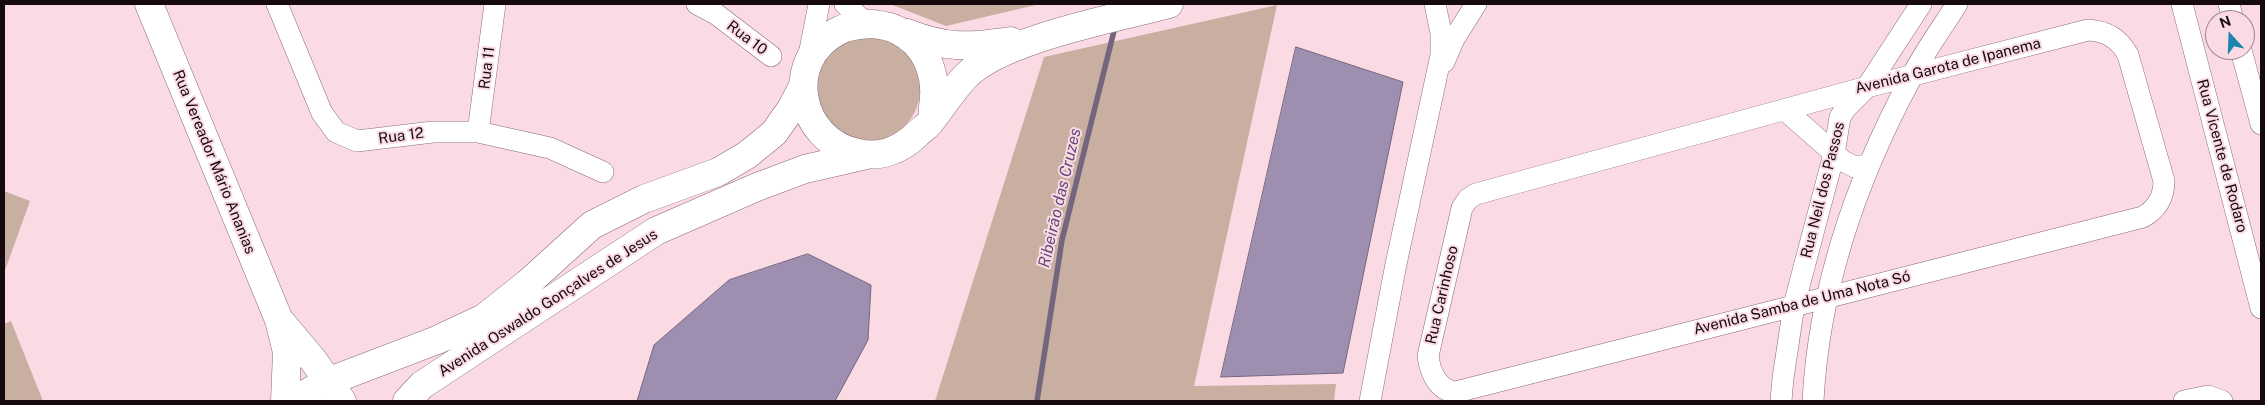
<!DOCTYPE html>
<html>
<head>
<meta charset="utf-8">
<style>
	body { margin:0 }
	#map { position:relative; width:2265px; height:405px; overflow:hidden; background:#fadbe4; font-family:"Public Sans",sans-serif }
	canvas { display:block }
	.frame { position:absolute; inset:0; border:5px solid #160a0e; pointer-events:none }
	.north { position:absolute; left:2205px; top:10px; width:50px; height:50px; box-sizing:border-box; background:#fadbe4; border:1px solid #9f878e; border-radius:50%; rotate:340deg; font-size:14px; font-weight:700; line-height:20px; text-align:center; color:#160a0e }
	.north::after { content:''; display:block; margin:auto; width:18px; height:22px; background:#1b85ad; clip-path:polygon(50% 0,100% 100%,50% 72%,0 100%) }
</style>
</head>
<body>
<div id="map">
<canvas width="2265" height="405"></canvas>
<div class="frame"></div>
<div class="north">N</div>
</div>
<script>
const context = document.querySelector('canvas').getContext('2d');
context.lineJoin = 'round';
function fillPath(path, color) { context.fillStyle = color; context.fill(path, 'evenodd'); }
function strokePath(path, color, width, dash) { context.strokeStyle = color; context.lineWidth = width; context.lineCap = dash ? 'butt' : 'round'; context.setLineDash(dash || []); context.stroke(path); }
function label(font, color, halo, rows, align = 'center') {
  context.font = font + ' "Public Sans",sans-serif'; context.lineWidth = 4; context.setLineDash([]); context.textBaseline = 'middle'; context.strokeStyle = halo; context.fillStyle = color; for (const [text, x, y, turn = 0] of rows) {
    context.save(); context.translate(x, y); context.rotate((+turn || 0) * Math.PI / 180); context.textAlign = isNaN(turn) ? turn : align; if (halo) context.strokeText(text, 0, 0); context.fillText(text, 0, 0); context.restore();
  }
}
fillPath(new Path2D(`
	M890 4H1040L946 26Z
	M1277 5 1194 386 1336 384 1334 401H935L1044 57Z
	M816 89a52 52 0 1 1 104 0a52 52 0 1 1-104 0Z
	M4 191 30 201 4 273Z
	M11 321 43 401H4V324Z`), '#c9afa2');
const water = new Path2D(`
	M1296 47 1403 82 1343 373 1221 377Z
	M808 254 871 285 868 340 835 401H637L654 345 729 280Z`);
fillPath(water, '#9e8eb0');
strokePath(water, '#75667f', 1);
strokePath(new Path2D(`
	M1037 401 1062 240 1115 27`), '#75667f', 5.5);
const street = new Path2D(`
	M277 4 322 113 336 132 357 141 433 132H478L550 148 603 172
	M697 4 716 14 771 56
	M845 4 859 17 872 24
	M2182 4 2261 308
	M2229 4 2233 20
	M2088 30C2106 31 2119 38 2128 55L2164 181C2164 197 2157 209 2143 217L1456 392C1438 391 1430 372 1428 356L1462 208 1468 199 1476 194 1867 87Z
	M2241 50 2261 124
	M808 60 819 4
	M1444 62 1454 39 1476 4
	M1785 110 1843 161 1855 167 1868 165
	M478 132 495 4
	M1370 401 1396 264 1441 55V33L1435 4
	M1781 401 1783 378 1794 305 1834 154 1840 117 1846 108 1867 87 1921 4
	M1813 401C1819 287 1857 178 1911 78 1924 52 1942 28 1957 4
	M2184 401 2208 396 2222 401`);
const secondary = new Path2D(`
	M149 4 279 320 287 352 285 401
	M872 24C880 25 890 26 897 30 927 44 938 76 933 107 933 111 933 118 931 121 928 126 921 130 917 134 901 150 880 158 858 153 798 141 782 60 838 31 849 25 860 25 872 24Z
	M907 33C947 49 969 47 1011 41
	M931 121C943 106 953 89 966 76 1002 39 1117 18 1169 4
	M282 323 313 360 342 401
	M292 401 327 382 437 340 484 318 528 283 592 225 644 199 718 172 747 155 774 133 791 109 803 86
	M407 401 422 385 656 231 757 187 805 169 866 155`);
strokePath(street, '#8b6974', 22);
strokePath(secondary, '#8b6974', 29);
strokePath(street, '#fff', 21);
strokePath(secondary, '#fff', 28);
label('15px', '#160a0e', '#fadbe4', [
	["Rua 10",747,38,37],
	["Avenida Garota de Ipanema",1948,66,-14],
	["Rua 11",487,68,-83],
	["Rua 12",401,136,-8],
	["Rua Vicente de Rodaro",2222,156,75],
	["Rua Vereador Mário Ananias",214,162,68],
	["Rua Neil dos Passos",1823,190,-76],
	["Rua Carinhoso",1442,295,-77],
	["Avenida Oswaldo Gonçalves de Jesus",548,303,-33],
	["Avenida Samba de Uma Nota Só",1802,303,-14]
]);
label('italic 16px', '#634a7b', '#fadbe4', [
	["Ribeirão das Cruzes",1060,198,-77]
]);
</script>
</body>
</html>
